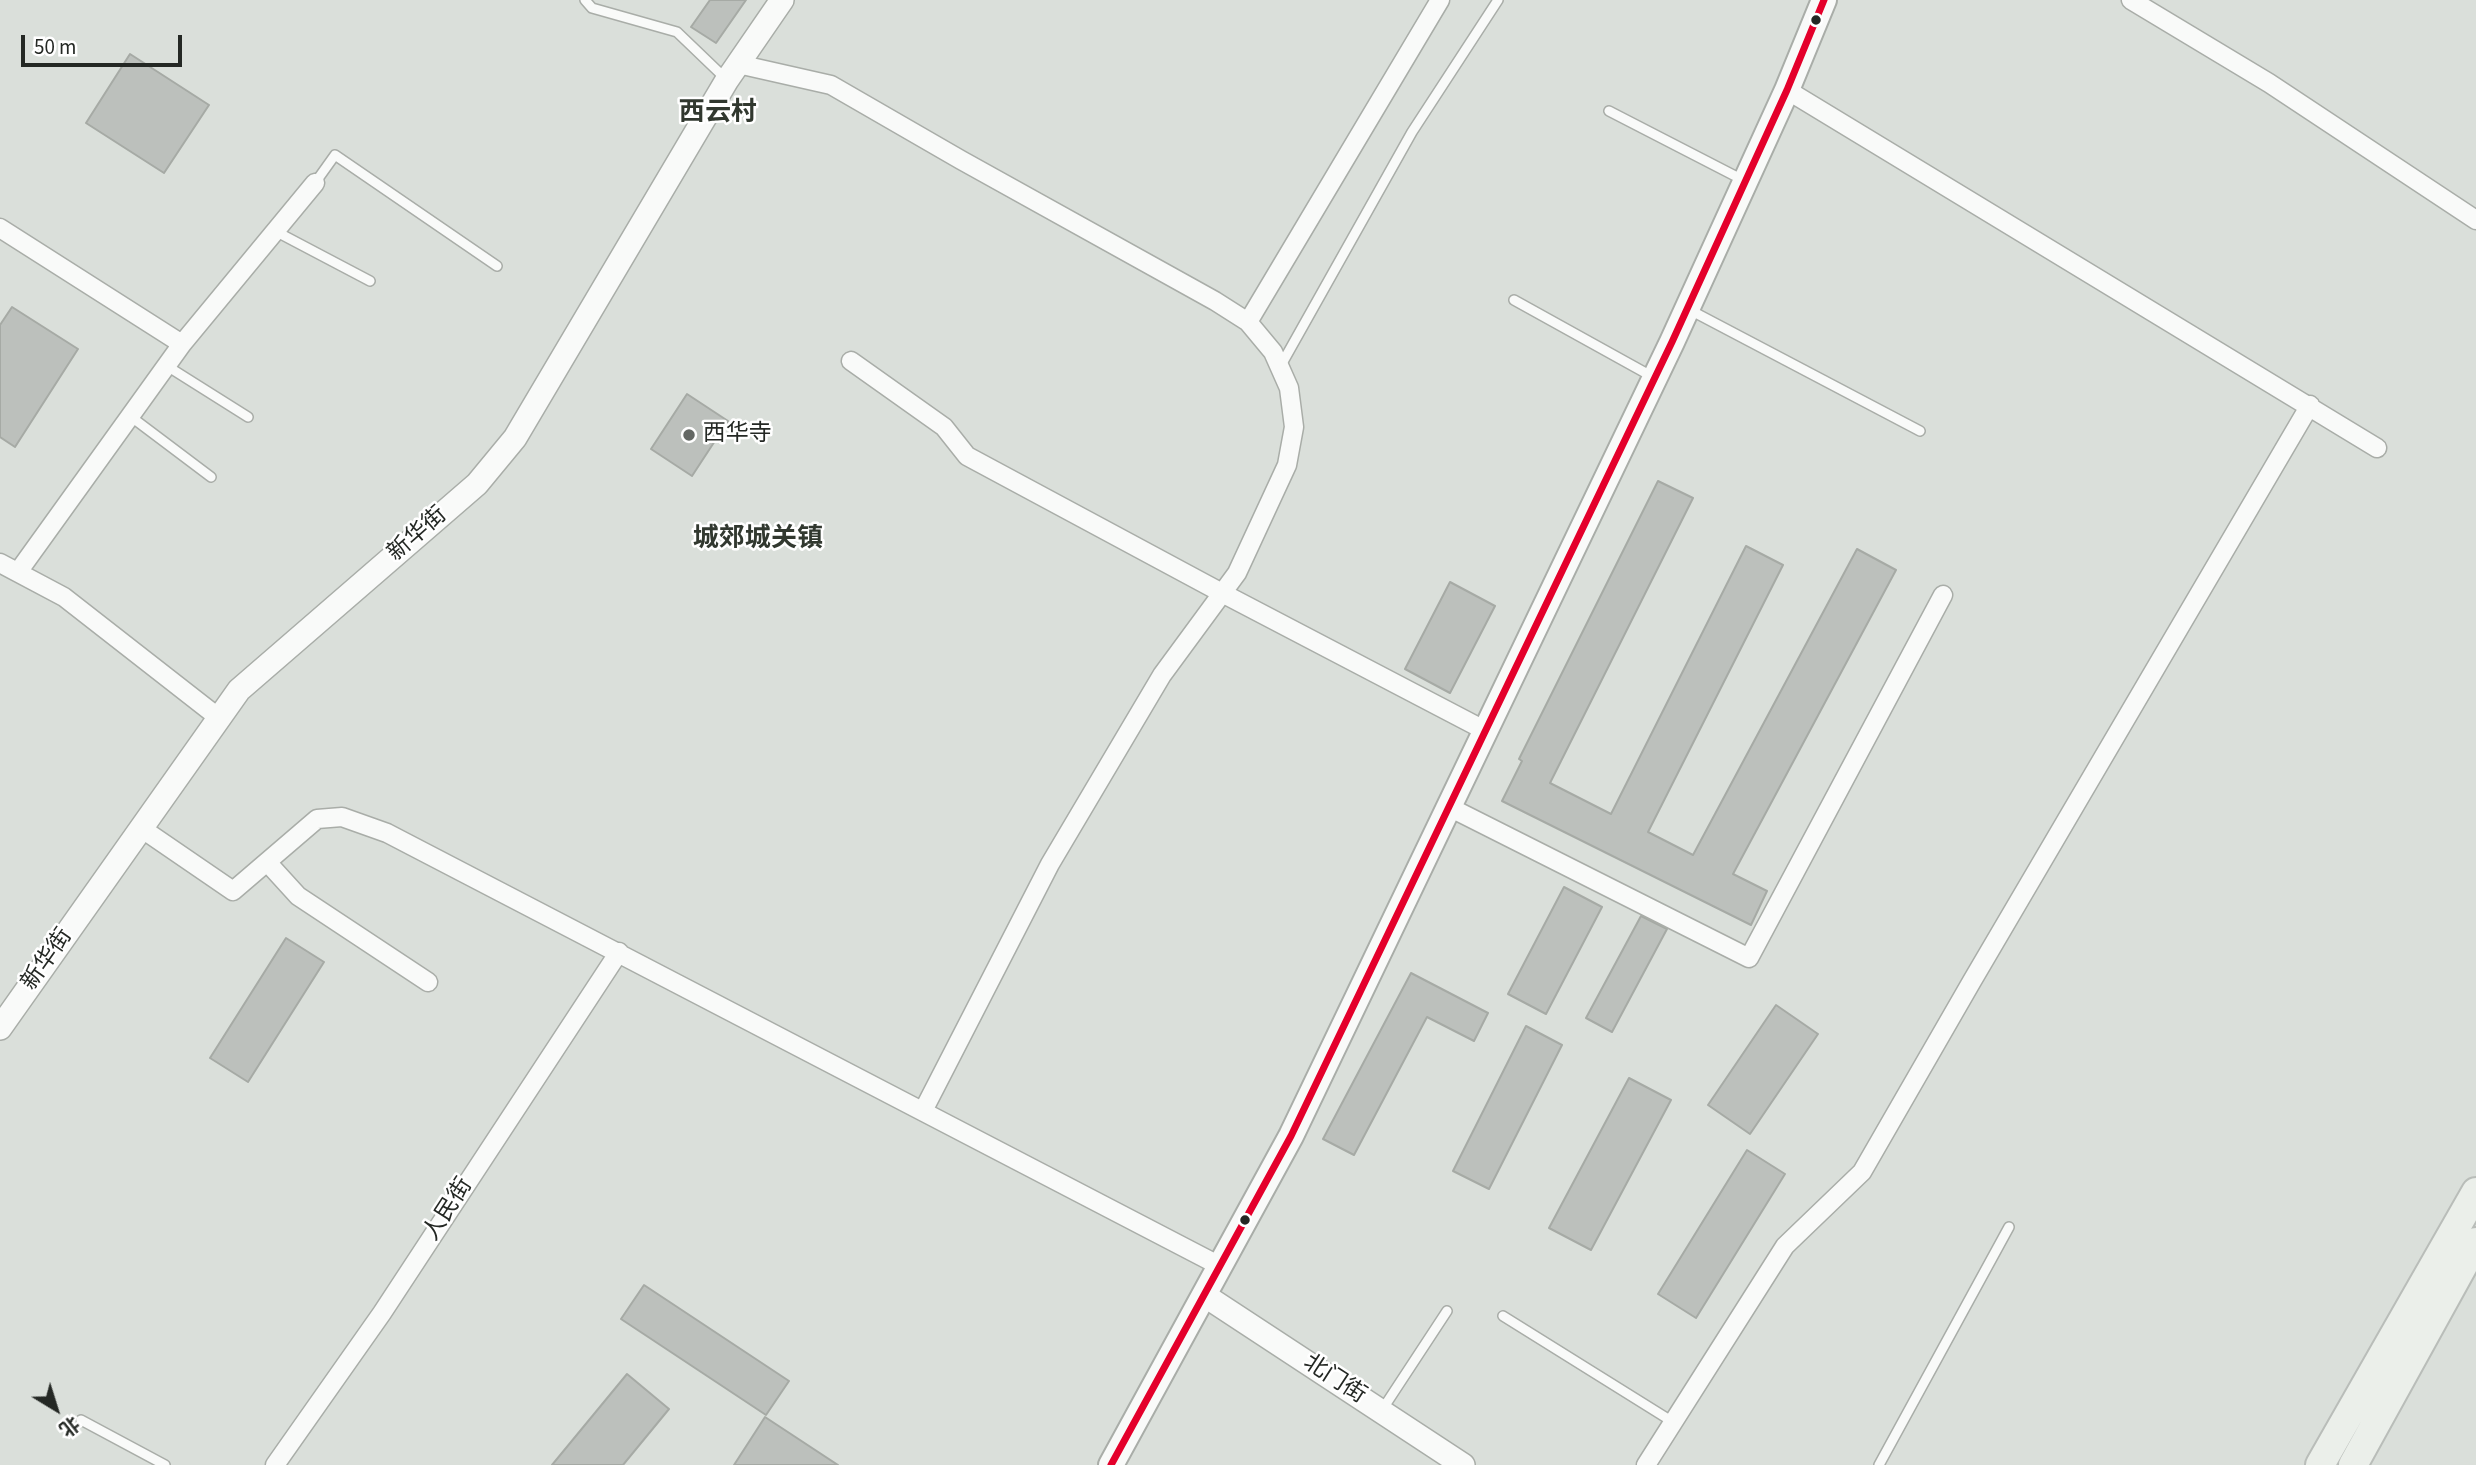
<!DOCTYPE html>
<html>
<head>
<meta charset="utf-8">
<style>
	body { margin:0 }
	#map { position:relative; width:2476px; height:1465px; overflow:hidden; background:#dadfda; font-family:"Source Sans 3","Noto Sans SC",sans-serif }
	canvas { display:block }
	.north { position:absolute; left:21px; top:1374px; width:70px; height:70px; -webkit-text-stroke:5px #fff; paint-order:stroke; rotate:142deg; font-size:19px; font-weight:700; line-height:28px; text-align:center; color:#242824 }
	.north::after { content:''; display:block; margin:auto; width:24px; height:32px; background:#242824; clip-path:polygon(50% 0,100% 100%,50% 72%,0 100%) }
	.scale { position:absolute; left:21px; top:35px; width:161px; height:32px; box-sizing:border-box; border:4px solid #242824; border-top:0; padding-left:9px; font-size:21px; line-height:24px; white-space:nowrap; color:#242824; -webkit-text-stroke:5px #fff; paint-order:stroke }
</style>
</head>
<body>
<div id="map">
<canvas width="2476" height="1465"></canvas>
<div class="north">北</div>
<div class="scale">50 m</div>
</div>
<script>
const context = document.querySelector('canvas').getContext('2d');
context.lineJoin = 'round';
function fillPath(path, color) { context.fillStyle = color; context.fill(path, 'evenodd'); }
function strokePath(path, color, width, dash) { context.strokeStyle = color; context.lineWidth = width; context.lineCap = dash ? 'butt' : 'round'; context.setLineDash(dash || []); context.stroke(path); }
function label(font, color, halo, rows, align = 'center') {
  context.font = font + ' "Source Sans 3","Noto Sans SC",sans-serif'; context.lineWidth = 5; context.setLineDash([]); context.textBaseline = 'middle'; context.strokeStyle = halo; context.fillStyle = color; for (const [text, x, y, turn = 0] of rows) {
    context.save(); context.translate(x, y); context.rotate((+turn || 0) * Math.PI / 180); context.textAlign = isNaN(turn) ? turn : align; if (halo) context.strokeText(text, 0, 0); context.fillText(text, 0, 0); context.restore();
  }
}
const building = new Path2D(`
	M710 0H746L716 43 691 27Z
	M130 54 209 105 164 173 86 123Z
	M12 307 78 349 15 447 0 437V325Z
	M687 394 728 421 692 476 651 449Z
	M1658 481 1693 498 1550 783 1611 814 1746 546 1783 565 1648 832 1693 855 1857 549 1896 570 1733 874 1767 891 1751 925 1502 801 1522 761 1519 759Z
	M1450 582 1495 606 1450 693 1405 669Z
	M1564 887 1602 907 1546 1014 1508 994Z
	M1641 916 1667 929 1612 1032 1586 1018Z
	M286 938 324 962 248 1082 210 1058Z
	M1411 973 1488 1013 1474 1041 1427 1017 1354 1155 1323 1139Z
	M1776 1005 1818 1034 1750 1134 1708 1105Z
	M1526 1026 1562 1045 1489 1189 1453 1171Z
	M1629 1078 1671 1100 1591 1250 1549 1228Z
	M1747 1150 1785 1174 1696 1318 1658 1294Z
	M644 1285 789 1381 766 1415 621 1319Z
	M627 1374 669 1409 623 1465H552Z
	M765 1417 838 1465H734Z`);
fillPath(building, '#bcc0bc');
strokePath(building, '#a6aaa5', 2);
const service = new Path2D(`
	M585 0 592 8 677 32 726 79
	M1609 111 1743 180
	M315 183 335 155 497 266
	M275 231 370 281
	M1514 300 1653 377
	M1688 309 1920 431
	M167 366 248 417
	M1280 367 1412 132 1498 0
	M130 416 211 477
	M1503 1316 1673 1422
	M1382 1410 1447 1311
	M81 1420 165 1465
	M1879 1465 2009 1227`);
const minor = new Path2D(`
	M2131 0 2269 83 2476 220
	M738 64 831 85 961 160 1215 301 1248 322 1273 352 1289 388 1294 427 1287 465 1237 573 1162 675 1050 864 923 1111
	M1787 90 2377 448
	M0 228 182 344
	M1248 322 1440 0
	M851 361 944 427 967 456 1222 593 1486 731
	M0 563 64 597 219 718
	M18 572 182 344 315 183
	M1449 807 1749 958 1943 595
	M141 828 233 891 317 819 342 817 387 833 1220 1266
	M267 862 298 896 428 982
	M275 1465 382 1313 619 952
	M1646 1465 1785 1246 1862 1172 1972 981 2310 405`);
const tertiary = new Path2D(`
	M0 1028 239 690 477 484 515 438 727 80 782 0
	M1204 1295 1463 1465`);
const secondary = new Path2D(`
	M1111 1465 1291 1136 1672 342 1787 90 1824 0`);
const primary = new Path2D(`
	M2320 1465 2476 1192
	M2353 1465 2476 1242`);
strokePath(service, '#a9ada8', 12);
strokePath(minor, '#a9ada8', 21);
strokePath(tertiary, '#a9ada8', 26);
strokePath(secondary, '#a9ada8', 28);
strokePath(primary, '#b9bdb9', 32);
strokePath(service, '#f9faf9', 9);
strokePath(minor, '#f9faf9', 18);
strokePath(tertiary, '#f9faf9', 23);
strokePath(secondary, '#f9faf9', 24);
strokePath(primary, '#ebefea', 28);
strokePath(new Path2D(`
	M1111 1465 1291 1136 1672 342 1787 90 1824 0`), '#e4002b', 7);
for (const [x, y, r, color] of [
	[1816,20,6,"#242824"],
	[689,435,7,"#646864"],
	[1245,1220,6,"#242824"]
]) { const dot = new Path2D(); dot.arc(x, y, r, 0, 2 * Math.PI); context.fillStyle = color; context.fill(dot); strokePath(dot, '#fff', 2.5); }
label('23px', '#242824', '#fff', [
	["西华寺",703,435]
], 'left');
label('23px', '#242824', '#fff', [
	["新华街",418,535,-41],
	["新华街",48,960,-55],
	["人民街",449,1210,-57],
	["北门街",1334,1380,33]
]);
label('bold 26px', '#31382f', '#fff', [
	["西云村",718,114],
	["城郊城关镇",758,540]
]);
</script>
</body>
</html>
